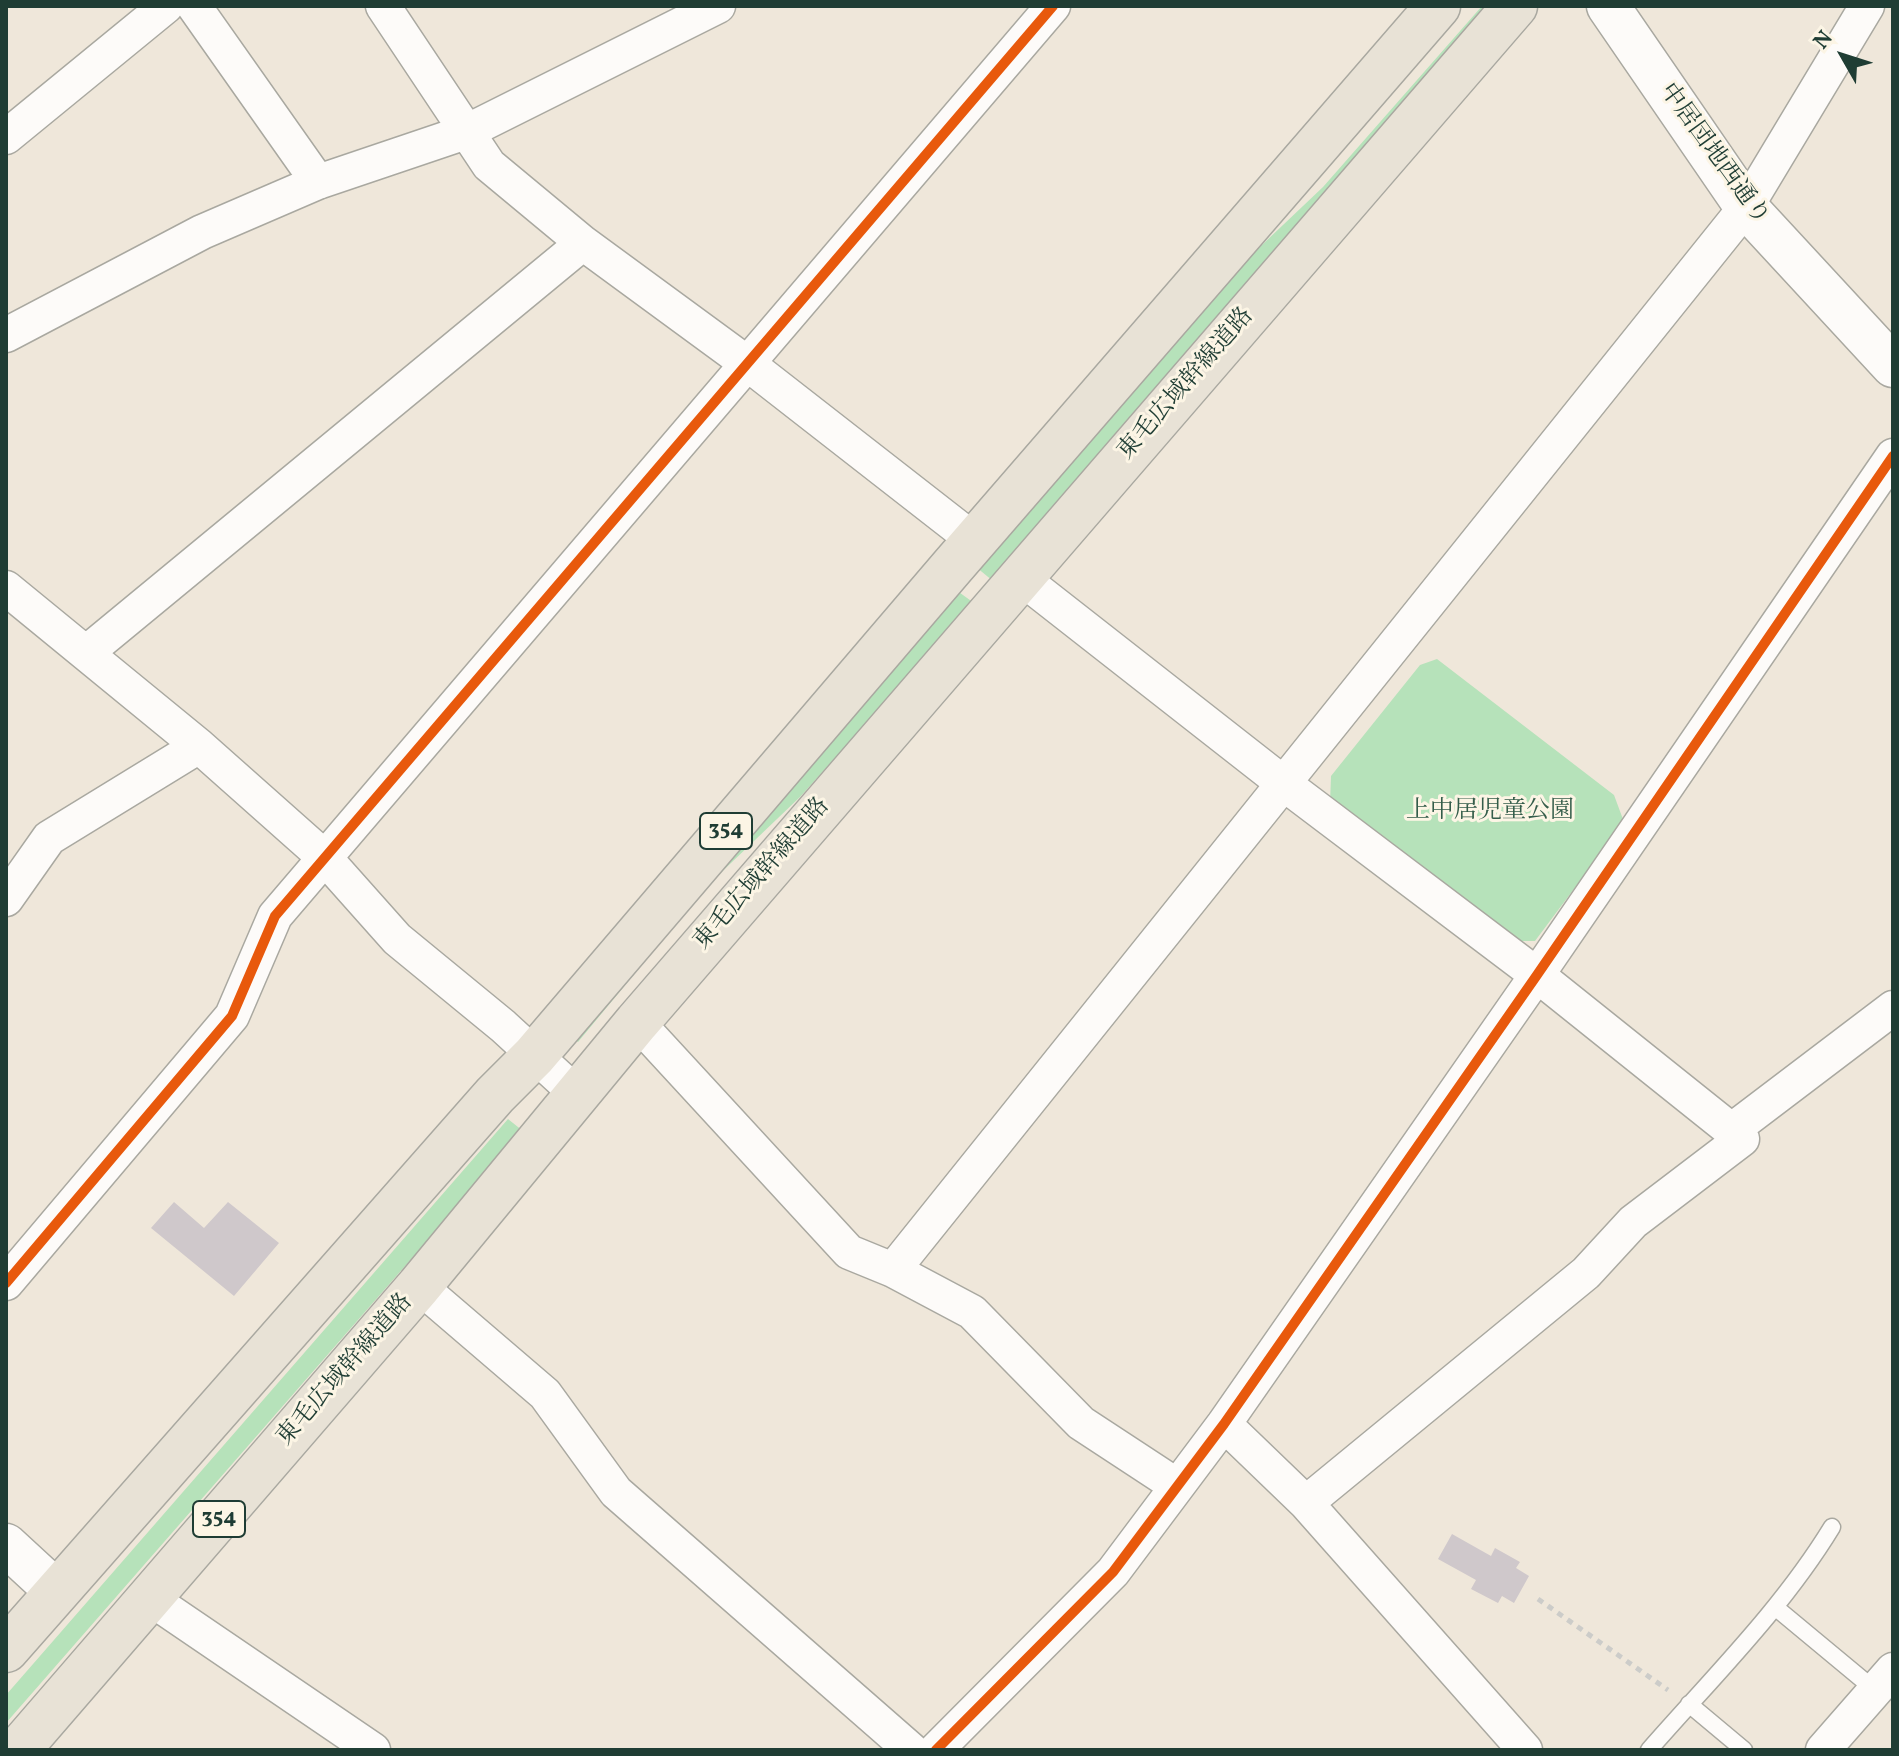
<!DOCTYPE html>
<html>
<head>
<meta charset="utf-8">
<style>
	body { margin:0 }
	#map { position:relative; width:1899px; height:1756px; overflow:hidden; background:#efe7da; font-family:Vollkorn,serif }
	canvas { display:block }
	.frame { position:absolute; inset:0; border:8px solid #1f3d34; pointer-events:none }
	.north { position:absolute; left:1803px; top:16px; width:80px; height:80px; -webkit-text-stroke:6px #fcf5e5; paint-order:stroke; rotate:309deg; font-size:22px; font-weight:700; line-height:32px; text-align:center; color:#1f3d34 }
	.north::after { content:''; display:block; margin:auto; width:28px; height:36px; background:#1f3d34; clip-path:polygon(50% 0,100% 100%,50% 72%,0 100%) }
</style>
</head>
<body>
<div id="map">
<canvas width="1899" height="1756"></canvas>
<div class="frame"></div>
<div class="north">N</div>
</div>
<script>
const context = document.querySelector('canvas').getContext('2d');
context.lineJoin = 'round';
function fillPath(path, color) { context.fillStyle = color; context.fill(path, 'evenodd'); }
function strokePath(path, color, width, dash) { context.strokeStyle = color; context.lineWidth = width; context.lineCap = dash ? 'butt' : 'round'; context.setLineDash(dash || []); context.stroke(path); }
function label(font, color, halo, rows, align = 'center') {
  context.font = font + ' Vollkorn,"Noto Serif JP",serif'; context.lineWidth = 6; context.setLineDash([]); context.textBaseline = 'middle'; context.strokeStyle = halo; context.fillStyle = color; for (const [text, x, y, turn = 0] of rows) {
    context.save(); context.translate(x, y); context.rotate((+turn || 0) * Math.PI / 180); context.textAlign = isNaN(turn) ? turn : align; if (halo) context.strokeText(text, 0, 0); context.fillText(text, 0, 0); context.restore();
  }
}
fillPath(new Path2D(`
	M1482 6H1493L993 581 976 567 1204 300 1323 187Z
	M956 590 974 603 800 797 708 885 578 1042 573 1038Z
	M1437 659 1614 795 1624 822 1535 941H1510L1330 804 1331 776 1420 665Z
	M508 1119 523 1131 6 1723V1695Z`), '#b6e2ba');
fillPath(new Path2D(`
	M174 1202 204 1228 228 1202 279 1243 234 1296 151 1228Z
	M1452 1534 1491 1556 1495 1548 1520 1562 1516 1568 1529 1576 1514 1603 1502 1596 1498 1603 1471 1589 1476 1580 1438 1559Z`), '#cfc8cb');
const service = new Path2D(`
	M1775 1607 1875 1690
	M1689 1704 1744 1750
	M1649 1750C1712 1678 1782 1609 1832 1527`);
const minor = new Path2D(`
	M194 6 318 182
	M383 6 489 165 583 243 748 364 975 541
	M6 137 166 6
	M6 335 202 232 318 182 466 132 718 6
	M1020 577 1283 783 1537 975 1742 1139 1633 1222 1586 1273 1306 1503
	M6 588 199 746 324 857 397 939 503 1026 577 1094
	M86 653 583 243
	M6 899 49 838 199 746
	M637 1022 849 1252 893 1270 972 1312 1081 1423 1177 1486
	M1731 1131 1893 1008
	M893 1270 1746 207 1867 6
	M6 1283 232 1016 275 916 1053 6
	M419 1286 545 1394 616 1492 911 1750
	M1224 1424 1306 1503 1525 1750
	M151 1599 373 1750
	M936 1750 1113 1572 1224 1424 1537 975 1893 456
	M1823 1750 1893 1670`);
const tertiary = new Path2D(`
	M1608 6 1746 207 1893 366
	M6 1545 57 1592`);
const trunk = new Path2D(`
	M6 1650 495 1095 534 1056 952 567 1438 6
	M18 1750 419 1286 637 1022 1515 6`);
strokePath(service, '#a9a8a0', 19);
strokePath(minor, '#a9a8a0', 37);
strokePath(tertiary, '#a9a8a0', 45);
strokePath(trunk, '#a9a8a0', 47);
strokePath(new Path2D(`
	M1538 1599 1668 1690`), '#ccccc9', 5, [6, 6]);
strokePath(service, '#fdfbf9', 16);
strokePath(minor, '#fdfbf9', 34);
strokePath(tertiary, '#fdfbf9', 42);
strokePath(trunk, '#e8e2d6', 44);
strokePath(new Path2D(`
	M6 1283 232 1016 275 916 1053 6
	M936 1750 1113 1572 1224 1424 1537 975 1893 456`), '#e8590c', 10);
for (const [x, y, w] of [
	[726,831,52],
	[219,1519,52]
]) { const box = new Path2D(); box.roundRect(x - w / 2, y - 18, w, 36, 6); context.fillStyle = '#fcf5e5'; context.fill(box); strokePath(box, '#1f3d34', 2); }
label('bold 22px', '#1f3d34', null, [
	["354",726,831],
	["354",219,1519]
]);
label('24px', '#1f3d34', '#fcf5e5', [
	["中居団地西通り",1713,155,54],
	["東毛広域幹線道路",1187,385,-49],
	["東毛広域幹線道路",763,875,-49],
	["東毛広域幹線道路",346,1371,-49]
]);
label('24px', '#345d4a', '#fcf5e5', [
	["上中居児童公園",1490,813]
]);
</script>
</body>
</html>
